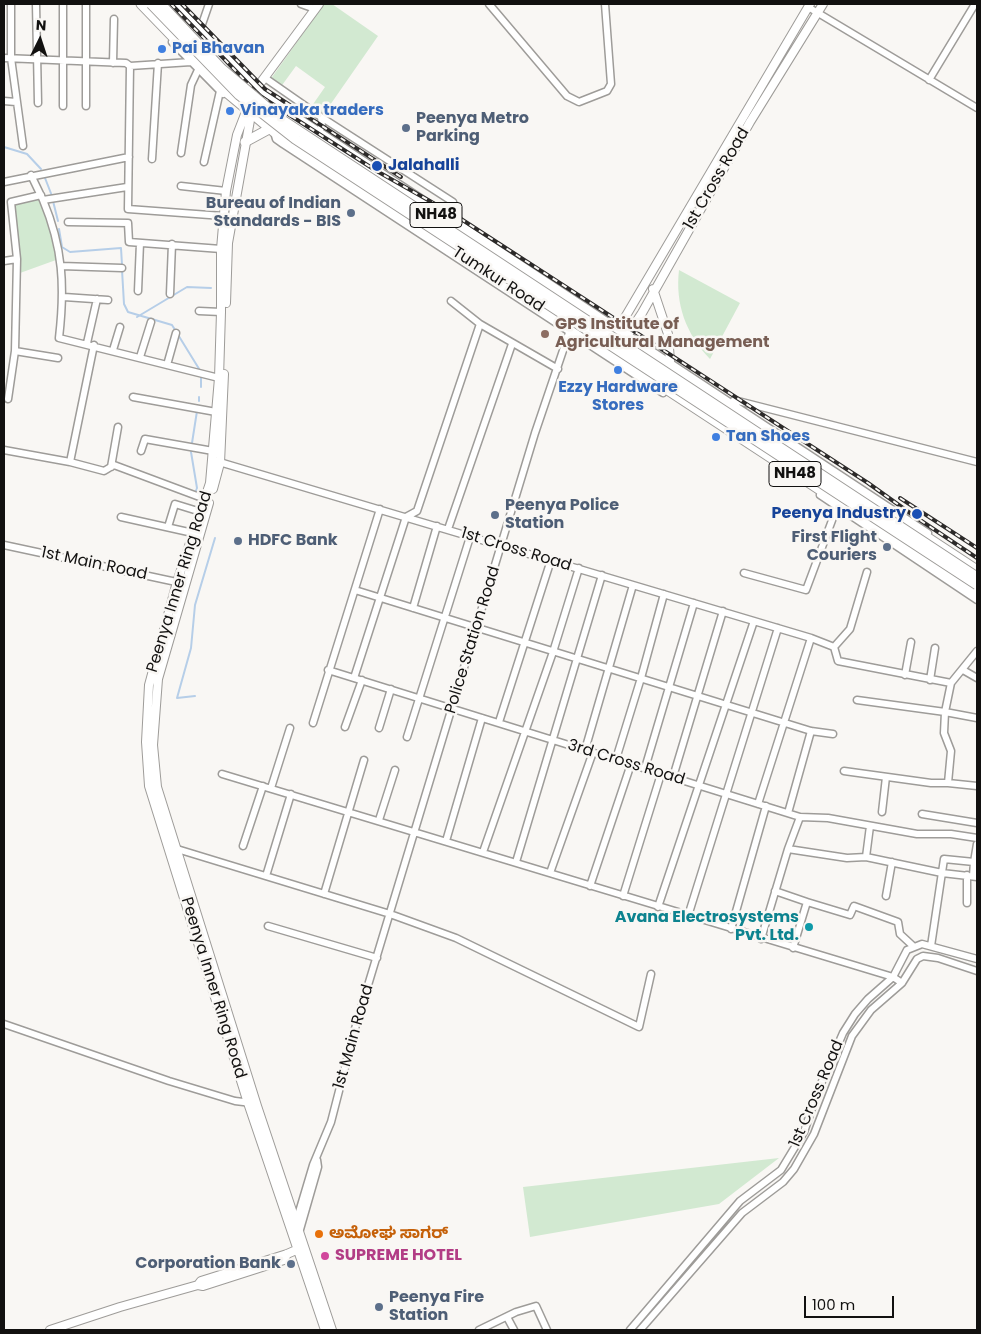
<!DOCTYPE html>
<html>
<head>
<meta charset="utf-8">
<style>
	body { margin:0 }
	#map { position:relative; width:981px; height:1334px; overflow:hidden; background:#f9f7f4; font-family:Poppins,sans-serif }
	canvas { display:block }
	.frame { position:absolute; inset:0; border:5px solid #121110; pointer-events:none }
	.north { position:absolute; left:15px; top:15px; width:50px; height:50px; -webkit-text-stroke:4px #f9f7f4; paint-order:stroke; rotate:4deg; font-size:14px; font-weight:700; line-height:20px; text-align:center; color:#121110 }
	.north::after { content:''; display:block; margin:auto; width:18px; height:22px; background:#121110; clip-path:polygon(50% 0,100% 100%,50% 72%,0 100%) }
	.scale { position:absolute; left:804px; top:1296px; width:90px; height:22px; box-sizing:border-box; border:2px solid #121110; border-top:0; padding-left:6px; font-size:15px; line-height:18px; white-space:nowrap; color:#121110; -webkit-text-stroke:4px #f9f7f4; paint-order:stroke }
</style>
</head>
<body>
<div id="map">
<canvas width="981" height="1334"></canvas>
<div class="frame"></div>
<div class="north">N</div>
<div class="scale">100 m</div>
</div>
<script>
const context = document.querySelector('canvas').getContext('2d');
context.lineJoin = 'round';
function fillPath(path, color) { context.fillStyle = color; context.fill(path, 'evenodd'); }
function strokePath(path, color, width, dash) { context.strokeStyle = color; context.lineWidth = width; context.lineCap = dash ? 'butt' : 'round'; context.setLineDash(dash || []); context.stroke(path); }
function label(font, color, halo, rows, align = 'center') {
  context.font = font + ' Poppins,"Noto Sans Kannada",sans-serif'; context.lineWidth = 5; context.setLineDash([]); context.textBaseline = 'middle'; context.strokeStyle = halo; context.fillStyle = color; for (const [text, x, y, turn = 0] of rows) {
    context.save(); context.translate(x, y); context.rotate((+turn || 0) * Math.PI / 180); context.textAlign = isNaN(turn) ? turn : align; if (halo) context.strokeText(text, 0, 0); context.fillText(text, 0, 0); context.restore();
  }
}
fillPath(new Path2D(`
	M324 4H332L378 36 321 118 309 110 325 87 296 66 280 88 270 80Z
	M42 194 56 260 20 273 11 199Z
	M679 270 740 303 710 359C686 334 675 304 679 270Z
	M779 1158 719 1204 530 1237 523 1187Z`), '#d2e9d1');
strokePath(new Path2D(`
	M4 147 27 154 41 169
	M45 178 52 196
	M53 201 58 221
	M59 229 62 247 70 252 121 248 122 265
	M122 270 124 304 128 312 172 325 201 372V387
	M137 317 187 287 211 288
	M199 401V397
	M192 443 197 411
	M191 452 197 488 196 491
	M195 696 177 698 191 648 195 605 215 538`), '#b6cee8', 2);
const minor = new Path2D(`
	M11 4V58L23 146
	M36 4 38 103
	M63 4V106
	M86 4V106
	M175 4 256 86 284 108 928 533
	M301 4 315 9
	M489 4 567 96 579 102 607 91 611 84 605 4
	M808 7 977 108
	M199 33 209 4
	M172 42 223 94
	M4 58 126 63 130 66 191 62
	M113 63 114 19
	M130 66 128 209 223 216
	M265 78 321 117 322 126 319 131
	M929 80 975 4
	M4 101 16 102
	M321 117 453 202
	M274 132 276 139 283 144 663 393
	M181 153 191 85 198 70
	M152 159 158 63
	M204 162 220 91
	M31 175 43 200 127 187
	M4 182 129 157
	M181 186 226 191
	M43 200C63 248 65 286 59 338L219 378
	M68 222 128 223 129 242 221 249
	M17 259 11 202 41 195
	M4 261 17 259 15 351 8 399
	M61 266 122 268
	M138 291 140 243
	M170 294 172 244
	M64 297 108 300
	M451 301 480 324
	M199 311 221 312
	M87 343 97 299
	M94 345 70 462 104 471 114 465 205 499
	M113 350 120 327
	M15 351 58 358
	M140 357 151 322
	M167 365 176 333
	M133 397 216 412
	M734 400 977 462
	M4 450 70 462
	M141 451 145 439 213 451
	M216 461 811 638 834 647
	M111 467 118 427
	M820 495 977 600
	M121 517 193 533
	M168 527 175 504 201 512
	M448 529 512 344
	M4 545 181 583
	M867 572 850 629 834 647 838 661 951 683
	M744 573 806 590 837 507
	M355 590 811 731 833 734
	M413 608 437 526
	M328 670 800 817 828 818 917 834H951L977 838
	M963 670 977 678
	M905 675 911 642
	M354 678 406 517 417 511 480 324 558 369
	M930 680 935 648
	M857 700 945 712 951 683 977 651
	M499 722 551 560
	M313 723 380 509
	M345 727 362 680
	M379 728 391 689
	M407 737 470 537
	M585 750 633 585
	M616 759 641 678 664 594
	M645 768 694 603
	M844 771 931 783H948L951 751 944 733 945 712 977 718
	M222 774 893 977 902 983
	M673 777 723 611
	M948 783 977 786
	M271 788 290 728
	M758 804 811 638
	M882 812 886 777
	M788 813 811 731
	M922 814 977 823
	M379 820 395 770
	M446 841 482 718
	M243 846 263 786
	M177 849 390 914 456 938 639 1027 651 974
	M788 849 847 858 866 857 942 873 977 877
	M483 852 553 652 579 568
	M866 857 870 826
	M516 862 602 575
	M974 862 977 844
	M550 873 593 752
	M266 876 291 794
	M590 886 631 764
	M775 891 807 902
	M324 894 364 760
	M623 896 661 774
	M886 896 892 862
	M967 903V875
	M658 907 754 621
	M688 916 778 628
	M268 926 377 958
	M731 929 766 806
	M761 939 788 849 800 817
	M931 946 944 859 974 862 973 876
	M793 948 807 902 850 915 854 906 898 922 900 934 913 946
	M4 1024 169 1081 235 1101 252 1103
	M296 1222 313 1165 331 1122 356 1025 501 545 535 433 572 324
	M299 1233 318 1167 317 1160
	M507 1317 514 1330
	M479 1330 516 1312 536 1306 547 1330
	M630 1330 740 1201 781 1170 804 1132 817 1093 843 1033 855 1014 868 999 893 977 907 950 922 944 977 959
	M640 1330 742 1213 783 1182 794 1169 814 1134 852 1036 871 1010 902 983 917 959 923 956 938 958 977 971`);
const major = new Path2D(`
	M259 85 256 86 237 135 226 191 221 249V312L219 378 210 483 177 582 149 685 146 742 149 786 248 1103 325 1330
	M259 85 319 4
	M653 289 668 334 670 361
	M226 303 228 243 252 109
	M614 336 810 4
	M623 342 642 313 750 122 823 4
	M213 489 220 463 224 374
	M209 503 158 679 153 745 157 787 257 1106 332 1330
	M198 1285 201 1281 287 1254 303 1247
	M50 1330 120 1307 198 1285 203 1286 284 1260 287 1254`);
const highway = new Path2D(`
	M141 4 226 92 274 132 977 593
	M196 35 238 77
	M274 108 977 570
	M245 142 269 129`);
strokePath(minor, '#9e9c99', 9);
strokePath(major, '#9e9c99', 10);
strokePath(highway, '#9e9c99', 11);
strokePath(minor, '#fff', 6);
strokePath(major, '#fff', 8);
strokePath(highway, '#fff', 9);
const rail = new Path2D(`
	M171 4 260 96 375 170 458 217 868 483 917 518 977 558
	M182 4 265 89 401 177
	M900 498 977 548`);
strokePath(rail, '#2c2a29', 4);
strokePath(rail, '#f9f7f4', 2, [5.5]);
const highwayBridge = new Path2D(`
	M151 4 239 95 295 139 977 585
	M161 4 222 69 281 119 977 577`);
strokePath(highwayBridge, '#9e9c99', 11, []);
strokePath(highwayBridge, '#fff', 9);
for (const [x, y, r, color] of [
	[162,49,5,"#3f7fe0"],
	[230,111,5,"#3f7fe0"],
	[406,128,5,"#5c6f8a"],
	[377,166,6,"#1a4fb4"],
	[351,213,5,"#5c6f8a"],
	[545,334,5,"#8d6e63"],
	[618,370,5,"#3f7fe0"],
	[716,437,5,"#3f7fe0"],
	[917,514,6,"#1a4fb4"],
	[495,515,5,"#5c6f8a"],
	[238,541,5,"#5c6f8a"],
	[887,547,5,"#5c6f8a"],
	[809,927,5,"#0f9aa8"],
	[319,1234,5,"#e8710a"],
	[325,1256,5,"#d1479c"],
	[291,1264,5,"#5c6f8a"],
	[379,1307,5,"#5c6f8a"]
]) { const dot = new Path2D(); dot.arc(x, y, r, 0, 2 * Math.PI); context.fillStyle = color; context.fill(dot); strokePath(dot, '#f9f7f4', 2); }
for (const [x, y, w] of [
	[436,215,52],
	[795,474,52]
]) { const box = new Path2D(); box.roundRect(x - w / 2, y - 12.5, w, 25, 4); context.fillStyle = '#f9f7f4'; context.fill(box); strokePath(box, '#121110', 1); }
label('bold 15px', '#121110', null, [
	["NH48",436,215],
	["NH48",795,474]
]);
label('bold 16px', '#366cbe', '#f9f7f4', [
	["Pai Bhavan",172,49],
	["Vinayaka traders",240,111],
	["Ezzy Hardware",618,388,"center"],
	["Stores",618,406,"center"],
	["Tan Shoes",726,437]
], 'left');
label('bold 16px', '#4e5e75', '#f9f7f4', [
	["Peenya Metro",416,119],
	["Parking",416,137],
	["Bureau of Indian",341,204,"right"],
	["Standards - BIS",341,222,"right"],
	["Peenya Police",505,506],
	["Station",505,524],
	["First Flight",877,538,"right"],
	["Couriers",877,556,"right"],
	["HDFC Bank",248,541],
	["Corporation Bank",281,1264,"right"],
	["Peenya Fire",389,1298],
	["Station",389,1316]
], 'left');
label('bold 16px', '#164399', '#f9f7f4', [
	["Jalahalli",388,166],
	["Peenya Industry",906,514,"right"]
], 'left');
label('16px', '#121110', '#f9f7f4', [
	["1st Cross Road",717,179,-60],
	["Tumkur Road",498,280,33],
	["1st Cross Road",516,550,17],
	["1st Main Road",94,564,12],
	["Peenya Inner Ring Road",180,582,-73],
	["Police Station Road",473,640,-73],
	["3rd Cross Road",626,763,17],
	["Peenya Inner Ring Road",213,988,73],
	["1st Main Road",354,1037,-74],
	["1st Cross Road",817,1094,-67]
]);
label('bold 16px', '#785e54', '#f9f7f4', [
	["GPS Institute of",555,325],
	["Agricultural Management",555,343]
], 'left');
label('bold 16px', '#0d838f', '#f9f7f4', [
	["Avana Electrosystems",799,918],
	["Pvt. Ltd.",799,936]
], 'right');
label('bold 16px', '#c56008', '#f9f7f4', [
	["ಅಮೋಘ ಸಾಗರ್",329,1234]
], 'left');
label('bold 16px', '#b23c85', '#f9f7f4', [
	["SUPREME HOTEL",335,1256]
], 'left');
</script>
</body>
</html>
